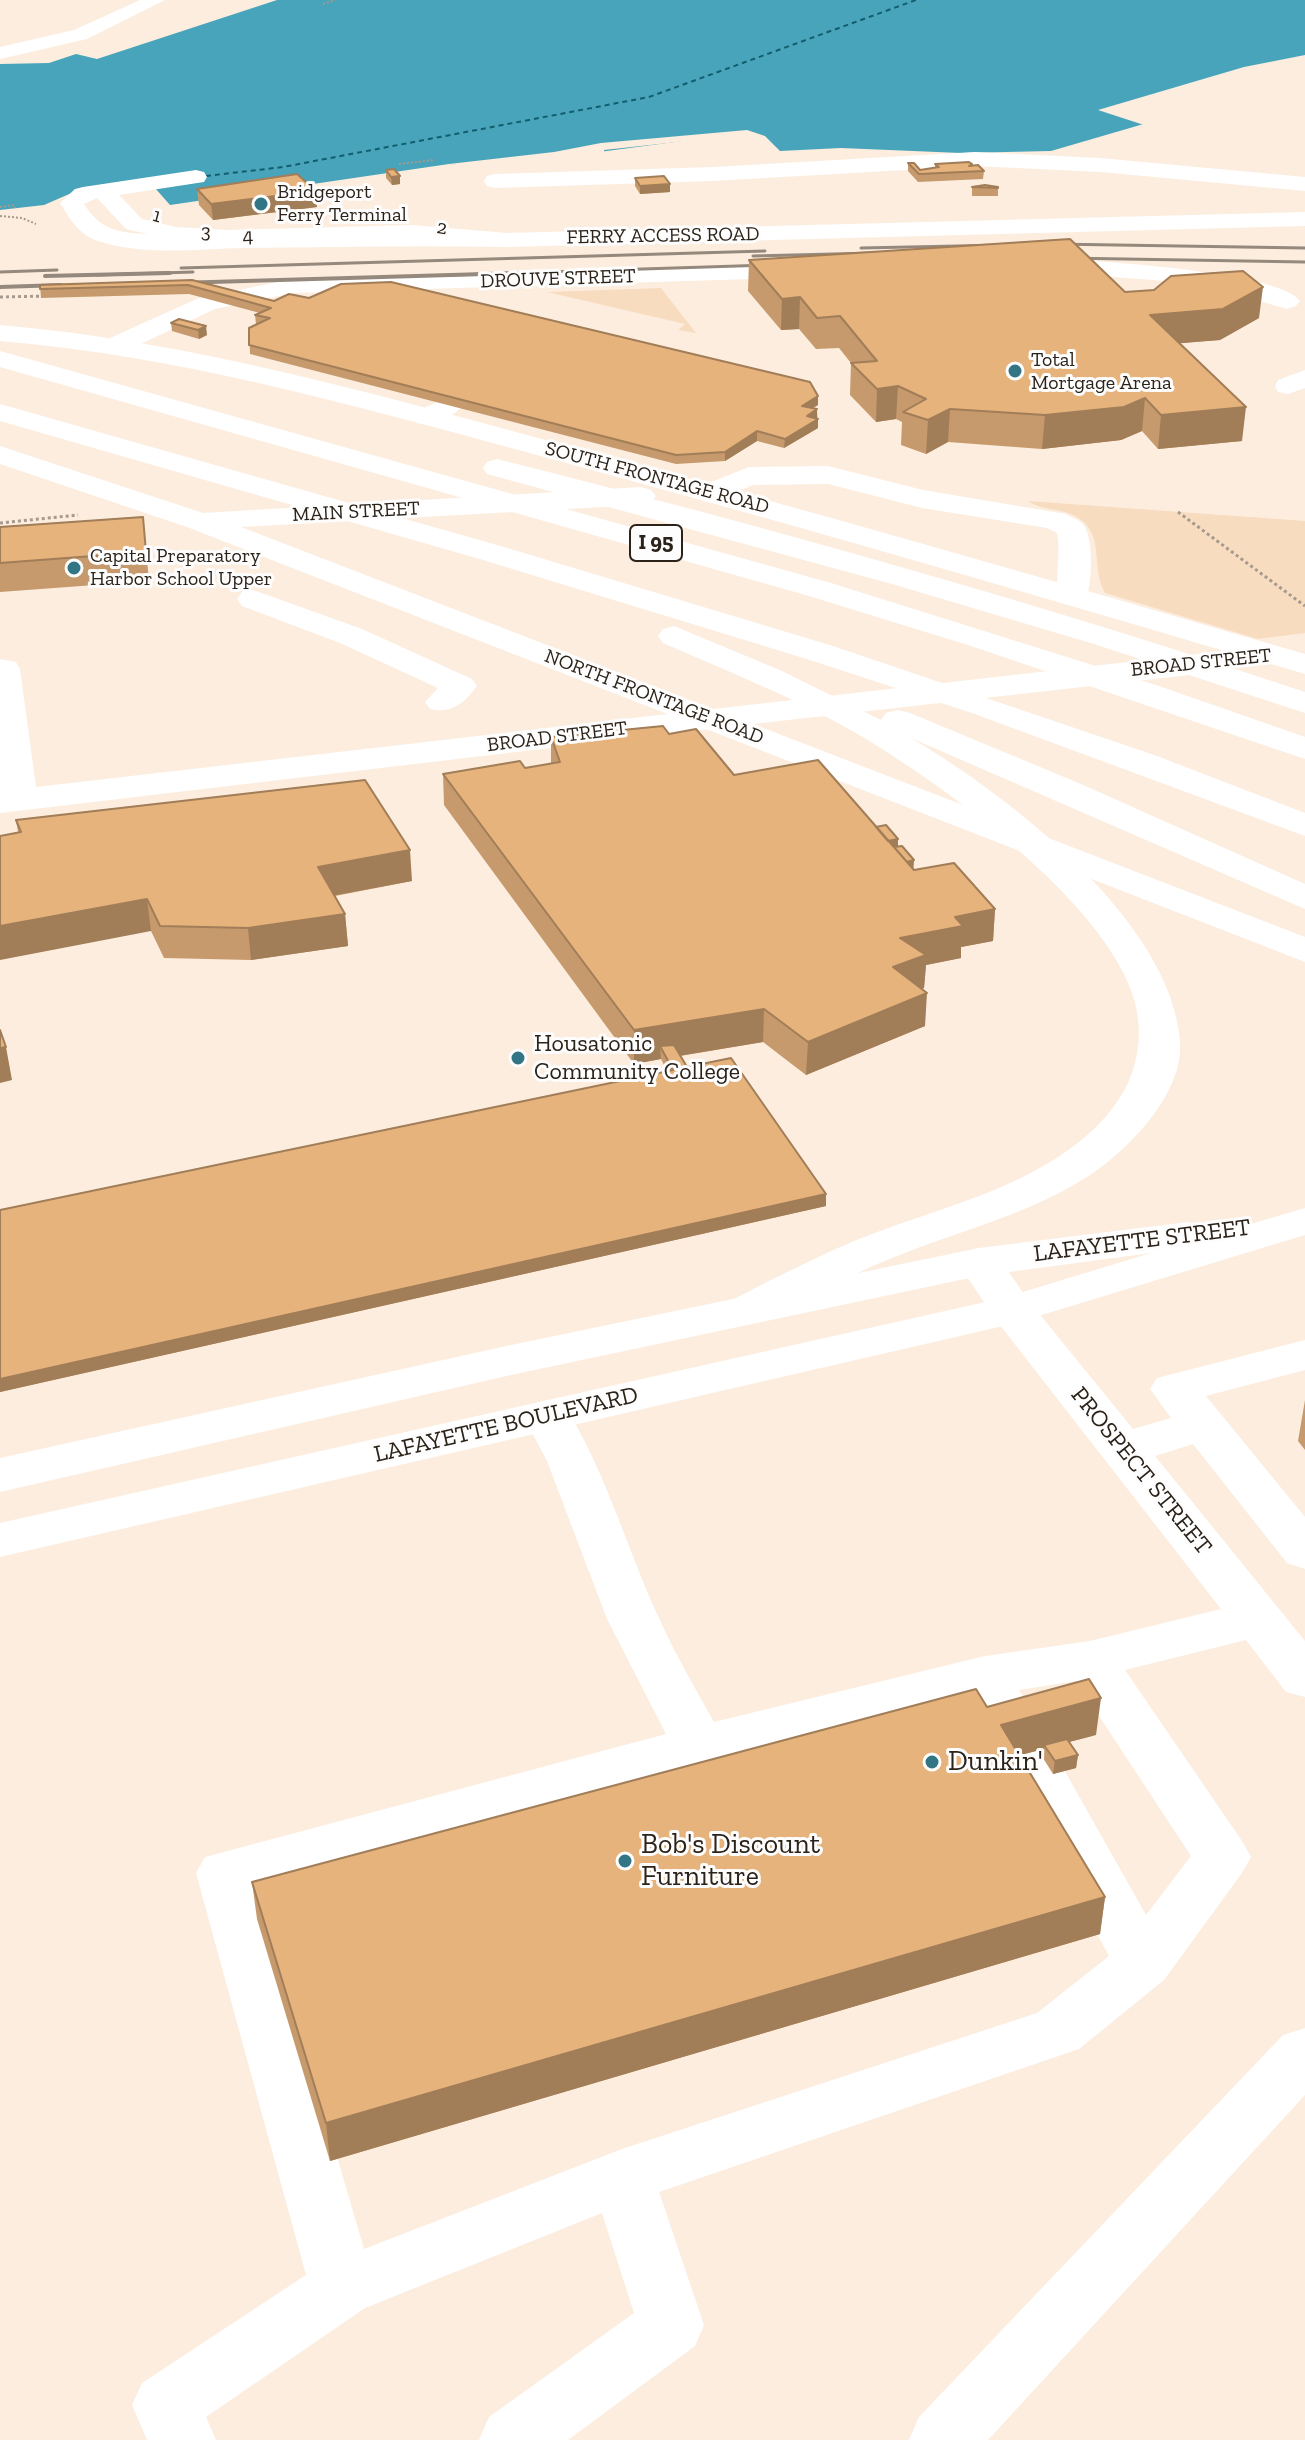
<!DOCTYPE html>
<html>
<head>
<meta charset="utf-8">
<style>
	body { margin:0 }
	canvas { display:block; background:#fcedde }
</style>
</head>
<body>
<canvas width="1305" height="2440"></canvas>
<script>
const context = document.querySelector('canvas').getContext('2d');
context.lineJoin = 'round';
function fillPath(path, color) { context.fillStyle = color; context.fill(path, 'evenodd'); }
function strokePath(path, color, width, dash) { context.strokeStyle = color; context.lineWidth = width; context.lineCap = dash ? 'butt' : 'round'; context.setLineDash(dash || []); context.stroke(path); }
function label(font, color, halo, rows, align = 'center') {
  context.font = font + ' "Zilla Slab",serif'; context.lineWidth = 6; context.setLineDash([]); context.textBaseline = 'middle'; context.strokeStyle = halo; context.fillStyle = color; for (const [text, x, y, turn = 0] of rows) {
    context.save(); context.translate(x, y); context.rotate((+turn || 0) * Math.PI / 180); context.textAlign = isNaN(turn) ? turn : align; if (halo) context.strokeText(text, 0, 0); context.fillText(text, 0, 0); context.restore();
  }
}
fillPath(new Path2D(`
	M661 288 696 333 678 330 685 324 547 292Z
	M1028 501 1305 521V633L1258 639 1105 593C1090 567 1106 535 1077 517 1062 508 1042 511 1028 501Z`), '#f8dcbf');
fillPath(new Path2D(`
	M277 0H1305V67L1264 71 1143 114 1147 123 1051 151 961 153 841 148 780 151 761 135 743 133 493 166 449 164 170 205 147 179 83 188 44 205 0 210V64L49 63 76 54 97 59Z`), '#48a4ba');
fillPath(new Path2D(`
	M1305 55V71L1260 74 1255 76 1258 80 1256 84 1150 115V122L1144 125 1098 110 1244 67Z
	M747 130 765 136 779 150H775L761 136 742 135 604 150 605 158 535 169 493 170 449 164 554 152 601 143Z`), '#fcedde');
strokePath(new Path2D(`
	M206 176 283 167 649 97 916 0`), '#135e6e', 2, [5, 4]);
strokePath(new Path2D(`
	M323 4 335 0
	M399 164 434 160
	M0 207 14 205 15 208
	M0 216 22 218 36 224`), '#a6998d', 2, [2, 2]);
strokePath(new Path2D(`
	M0 297 48 296
	M1178 512 1305 606
	M0 523 78 515`), '#a6998d', 3, [3, 3]);
fillPath(new Path2D(`
	M140 0H165L87 39 0 59V47L74 30Z
	M975 152 1100 158 1305 177V191L1100 172 975 166 713 181 495 188 487 186 484 181 487 176 495 174 713 167Z
	M196 170 204 172 207 177 204 182 119 195 142 219 176 227 227 230 412 225 507 233 1305 212V226L507 247C419 245 332 247 244 248 197 249 143 256 98 241 79 235 70 219 60 203L75 189 83 187ZM97 198 126 229 148 234C119 233 100 230 84 204Z
	M1042 259C1084 259 1279 271 1300 301L1296 306 1287 309 1225 291 1166 281 1033 271 1030 266 1033 261Z
	M810 265 819 267 822 272 819 277 293 293 215 309 128 350H110L106 344 110 338 199 298 293 279Z
	M1305 370V388L1288 394 1278 392 1275 386 1278 380Z
	M449 397 459 399 463 405C453 418 433 427 417 423L413 417 417 411Z
	M828 466 923 490 1066 514C1071 517 1079 520 1083 524 1094 537 1093 589 1084 603L1073 605 1062 603C1052 589 1062 553 1057 533L1047 528 922 508 828 484 753 485 721 498 711 501 701 498 696 492 701 486 749 467Z
	M253 590 362 629 472 679 477 686C465 703 451 714 430 709L425 702 438 688 340 643 242 606 237 599 242 592Z
	M0 659 16 662 20 669 36 787 711 709 723 712 728 719 723 726 711 729 0 813Z
	M979 1248 995 1252 1028 1300 1133 1429 1171 1418 1150 1389 1157 1378 1305 1340V1370L1206 1396 1305 1517V1569L1287 1563 1193 1444 1155 1456 1305 1641V1697L1286 1692 1246 1640 1125 1670 1242 1841 1251 1857 1242 1873 1164 1980 1079 2049 659 2192 704 2325 695 2346 568 2440H479L489 2417 634 2313 602 2213 365 2308 206 2417 216 2440H147L132 2405 142 2383 306 2275 196 1873 205 1857 666 1734 607 1619 547 1461 523 1416 530 1405 547 1400 564 1405C606 1471 626 1547 659 1618 675 1654 695 1688 714 1722L985 1656 1090 1641 1221 1609 996 1320 957 1262 963 1252ZM1076 1681 1191 1856 1146 1915 1019 1690ZM975 1697 972 1702 1109 1956 1037 2013 622 2149 364 2249 258 1887 699 1766Z`), '#fff');
fillPath(new Path2D(`
	M0 325C188 341 368 392 549 441 802 508 1054 581 1305 654V674L1237 654 1241 661 1237 668 1225 671 753 724 1305 937V962L187 527 0 464V446L203 513 641 487 651 490 656 496 651 502 641 505 241 527 713 709 1225 651 1234 654C999 584 763 516 526 452 352 405 180 356 0 341Z
	M1305 1208V1235L1012 1324 0 1557V1523L1003 1298 1151 1253 979 1276 511 1375 0 1492V1458L511 1345 979 1248 1188 1222 1204 1226 1210 1236Z`), '#fff');
fillPath(new Path2D(`
	M0 351 831 583 1156 685 1305 737V759L971 646 809 596 0 367Z
	M0 404 504 547 833 646 1157 756 1305 813V836L972 713 810 660 483 560 0 421Z
	M497 459C769 527 1039 603 1305 692V713L1094 644 892 584 487 474 483 468 487 462Z
	M674 626 782 671 881 720 886 713 898 710 910 713 1081 784 1305 884V909L911 738C1008 795 1171 921 1180 1041 1184 1092 1132 1146 1093 1173 1037 1211 972 1227 910 1251 858 1270 811 1296 762 1321L746 1325 730 1321 723 1311 730 1301C777 1277 823 1253 872 1234 948 1205 1032 1187 1094 1129 1131 1094 1148 1049 1134 999 1106 902 939 781 854 732 793 697 727 671 663 643L658 636 663 629Z
	M1305 2028V2095L988 2440H909L919 2417 1283 2035Z`), '#fff');
strokePath(new Path2D(`
	M1053 244 1305 248
	M861 248 1005 245
	M753 256 873 253
	M1065 258 1305 262
	M181 268 765 251
	M0 272 57 270
	M96 275 193 272
	M453 275 769 265`), '#95897d', 3);
strokePath(new Path2D(`
	M45 276 170 273
	M177 283 519 273
	M0 287 61 285`), '#95897d', 4);
fillPath(new Path2D(`
	M908 163 920 170 935 168V164H972L971 166 984 171 983 179 918 182 908 171Z
	M386 170 400 184 392 185 386 178Z
	M635 178 670 184V192L640 194 635 186Z
	M972 187H998V196H972Z
	M197 189 317 207 213 220 199 205Z
	M749 260 1125 292 1259 318 1220 340 1180 343 1242 441 1158 449 1142 431 1121 440 1042 449 948 442 926 454 901 445 902 422 896 419 876 422 850 395 851 363 839 348 816 349 799 329 781 330 748 291Z
	M192 280 274 301 818 405 812 408 817 409 818 428 784 448 757 441 725 461 676 464 250 354 249 328 257 324H256L255 315 260 313 189 294 41 298 40 285Z
	M179 319 207 335 199 339 172 331 171 323Z
	M143 517 149 581 0 592V527Z
	M669 734 734 775 876 827 898 839V846L914 860 913 869 995 909 993 941 961 947V958L926 965 924 988 922 989 925 1026 806 1075 763 1042 680 1056 687 1067 826 1194V1206L0 1392V1210L667 1071 661 1059 634 1064 444 805 443 774 525 768 551 764V737Z
	M16 820 412 881 335 896 345 914 348 946 251 960 164 958 151 931 18 832Z
	M1305 1400V1450L1298 1441Z
	M1096 1735 1069 1742 1078 1755 1076 1768 1053 1774 1043 1758 1044 1749 1020 1755 1105 1897 1100 1934 330 2161 257 1919 252 1882Z`), '#c69a6c');
fillPath(new Path2D(`
	M400 176V184L392 185 391 177Z
	M670 184V192L640 194V186Z
	M316 191 317 207 213 220 211 204Z
	M1263 287 1259 318 1220 340 1147 346 1150 315Z
	M800 297 799 329 781 330 782 299Z
	M206 326 207 335 199 339 198 330Z
	M898 386 896 419 876 422 877 389Z
	M818 396V405L801 415 802 406Z
	M1145 398 1142 431 1121 440 1042 449 1045 415Z
	M1246 407 1242 441 1158 449 1161 415Z
	M817 409V419L807 416Z
	M950 409 948 442 926 454 928 420Z
	M818 419V428L784 448 785 439Z
	M757 431V441L725 461V452Z
	M898 839V850L885 841Z
	M410 850 412 881 320 898 318 867Z
	M914 860 913 872 904 862Z
	M147 899 151 931 0 960V926Z
	M995 909 993 941 961 947V958L926 965 924 988 891 999 893 967 900 938 955 917Z
	M345 914 348 946 251 960 248 928Z
	M927 993 925 1026 806 1075 808 1042Z
	M764 1009 763 1042 666 1058 660 1046 661 1059 634 1064V1030Z
	M6 1047 12 1080 0 1083V1048Z
	M826 1194V1206L0 1392V1379Z
	M1101 1698 1096 1735 1046 1748 1044 1745V1749L997 1761 1001 1725Z
	M1078 1755 1076 1768 1053 1774 1055 1761Z
	M1105 1897 1100 1934 330 2161 326 2123Z`), '#a17d58');
const building = new Path2D(`
	M969 162 972 164 969 166 978 165 984 171 919 174 908 163H914L920 170 939 167 935 164Z
	M394 169 400 176 391 177 386 170Z
	M297 174 316 191 211 204 197 189Z
	M664 176 670 184 640 186 635 178Z
	M985 185 998 187V188L972 187Z
	M1070 239 1125 292 1154 290 1171 276 1243 271 1263 287 1223 309 1150 315 1246 407 1161 415 1145 398 1124 407 1045 415 950 409 928 420 903 412 926 399 898 386 877 389 851 363 877 361 840 316 817 318 800 297 782 299 749 260Z
	M192 280 274 301 289 294 309 298 341 284 391 282 810 382 818 396 802 406 817 409 807 416 818 419 785 439 757 431 725 452 676 455 249 345V328L270 318 255 315 271 308 188 285 40 289V285Z
	M179 319 206 326 198 330 171 323Z
	M143 517 146 552 0 563V527Z
	M663 726 669 734 696 729 734 775 818 760 914 870 954 863 995 909 955 917 963 926 900 938 926 955 893 967 927 993 808 1042 764 1009 634 1030 443 774 520 761 525 768 560 762 551 737Z
	M365 780 410 850 318 867 345 914 248 928 160 926 147 899 0 926V836L21 832 16 820Z
	M886 825 898 839 888 841 876 827Z
	M902 846 914 860 907 862 894 847Z
	M0 1030 6 1047 0 1048Z
	M674 1045 687 1067 731 1058 826 1194 0 1379V1210L673 1070 660 1046Z
	M1089 1679 1101 1698 1001 1725 1105 1897 326 2123 252 1882 976 1689 987 1707Z
	M1067 1739 1078 1755 1055 1761 1044 1745Z`);
fillPath(building, '#e6b37d');
strokePath(building, '#a17d58', 2);
for (const [x, y, r, color] of [
	[261,204,8,"#327686"],
	[1015,371,8,"#327686"],
	[74,568,8,"#327686"],
	[518,1058,8,"#327686"],
	[932,1762,8,"#327686"],
	[625,1861,8,"#327686"]
]) { const dot = new Path2D(); dot.arc(x, y, r, 0, 2 * Math.PI); context.fillStyle = color; context.fill(dot); strokePath(dot, '#fdfdfd', 3); }
label('20px', '#2b2219', '#fdfdfd', [
	["Bridgeport",277,192],
	["Ferry Terminal",277,215],
	["Total",1031,360],
	["Mortgage Arena",1031,383],
	["Capital Preparatory",90,556],
	["Harbor School Upper",90,579]
], 'left');
label('20px', '#2b2219', '#fdfdfd', [
	["1",157,216,15],
	["2",442,228,10],
	["3",206,232,3],
	["4",248,236,-2],
	["FERRY ACCESS ROAD",663,236,-1],
	["DROUVE STREET",558,279,-2],
	["SOUTH FRONTAGE ROAD",657,478,15],
	["MAIN STREET",356,512,-3],
	["BROAD STREET",1201,663,-6],
	["NORTH FRONTAGE ROAD",654,697,21],
	["BROAD STREET",557,737,-7]
]);
for (const [x, y, w] of [
	[656,543,52]
]) { const box = new Path2D(); box.roundRect(x - w / 2, y - 18, w, 36, 6); context.fillStyle = '#fdfdfd'; context.fill(box); strokePath(box, '#2b2219', 2); }
label('bold 22px', '#2b2219', null, [
	["I 95",656,543]
]);
label('24px', '#2b2219', '#fdfdfd', [
	["Housatonic",534,1044],
	["Community College",534,1072]
], 'left');
label('24px', '#2b2219', '#fdfdfd', [
	["LAFAYETTE STREET",1142,1241,-7],
	["LAFAYETTE BOULEVARD",506,1425,-13],
	["PROSPECT STREET",1141,1471,51]
]);
label('28px', '#2b2219', '#fdfdfd', [
	["Dunkin'",948,1762],
	["Bob's Discount",641,1845],
	["Furniture",641,1877]
], 'left');
</script>
</body>
</html>
